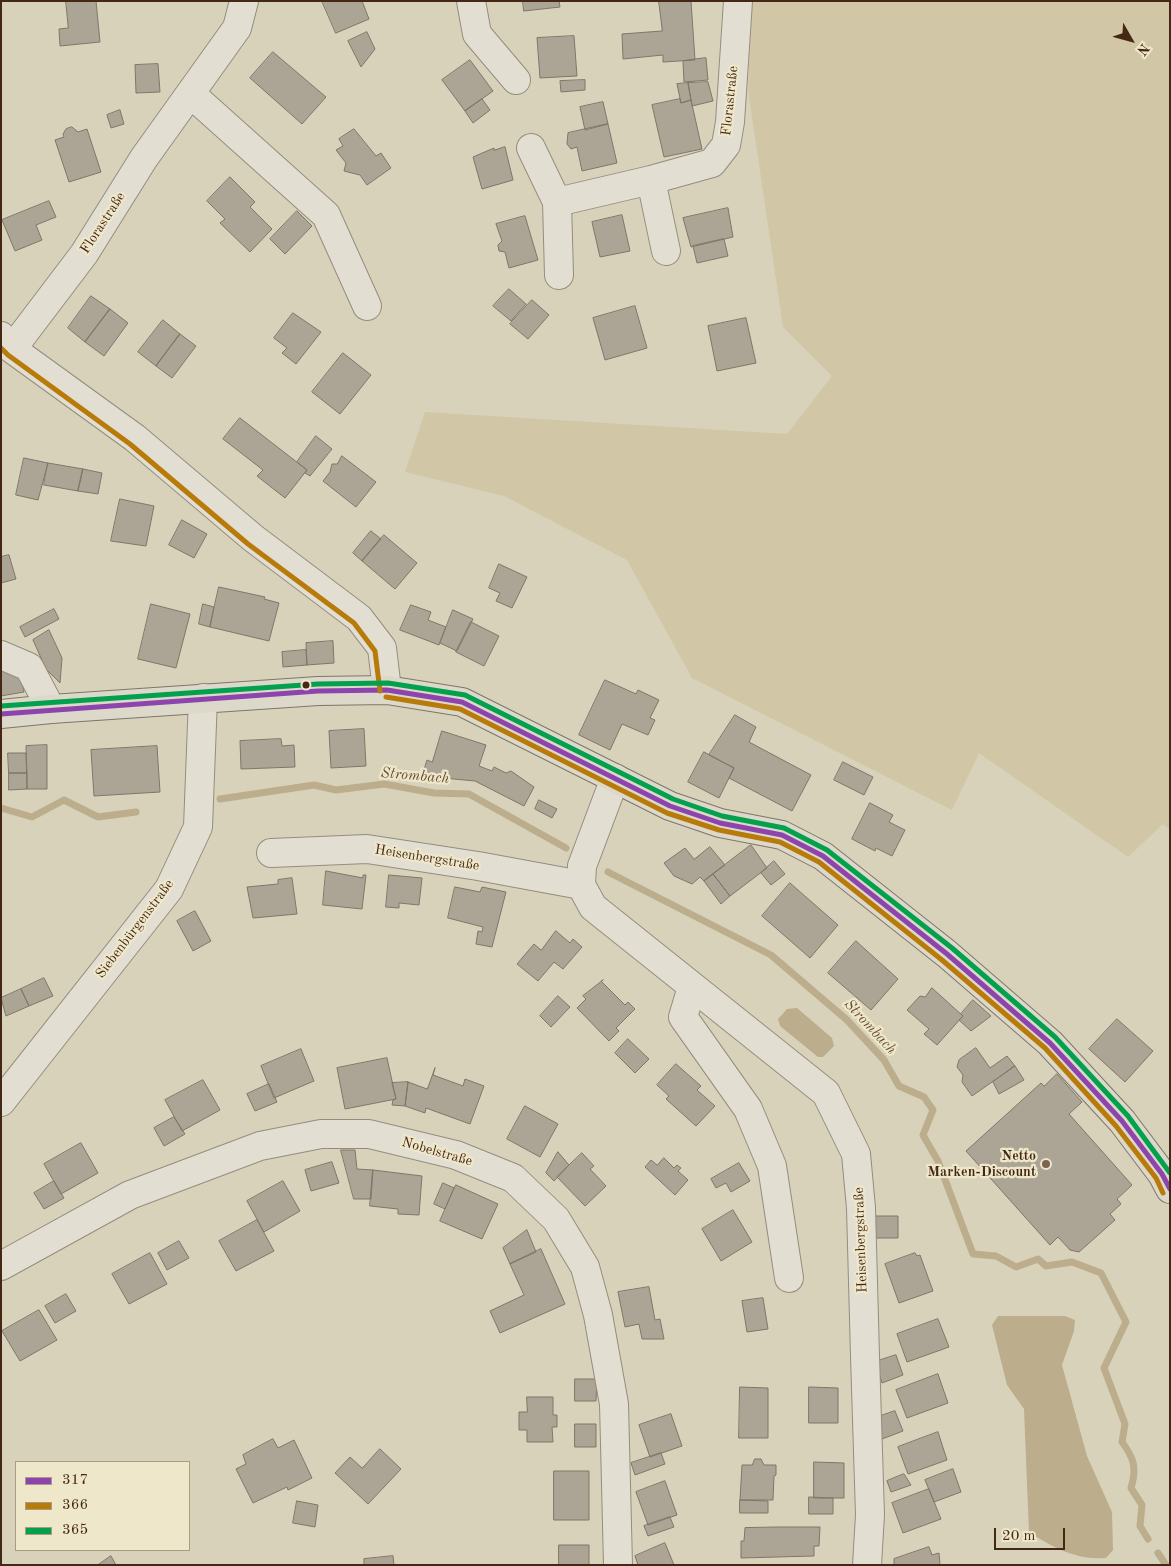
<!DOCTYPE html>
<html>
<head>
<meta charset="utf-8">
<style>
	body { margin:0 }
	#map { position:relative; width:1171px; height:1566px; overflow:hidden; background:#d9d2ba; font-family:"Old Standard TT",serif }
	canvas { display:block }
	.frame { position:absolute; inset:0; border:2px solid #442816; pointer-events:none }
	.legend { position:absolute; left:15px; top:1461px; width:175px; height:90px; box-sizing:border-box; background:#efe7ca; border:1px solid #ab9b82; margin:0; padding:6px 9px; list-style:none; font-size:15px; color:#442816 }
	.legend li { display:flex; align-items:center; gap:10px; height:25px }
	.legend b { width:25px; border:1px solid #ab9b82 }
	.north { position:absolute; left:1106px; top:15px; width:50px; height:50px; -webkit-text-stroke:4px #efe7ca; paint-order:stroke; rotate:128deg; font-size:14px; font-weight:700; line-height:20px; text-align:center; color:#442816 }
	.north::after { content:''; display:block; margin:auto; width:18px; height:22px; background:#442816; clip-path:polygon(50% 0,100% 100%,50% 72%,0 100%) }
	.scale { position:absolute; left:994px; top:1528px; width:71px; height:22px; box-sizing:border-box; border:2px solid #442816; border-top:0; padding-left:6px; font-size:15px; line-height:18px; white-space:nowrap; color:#442816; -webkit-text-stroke:4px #efe7ca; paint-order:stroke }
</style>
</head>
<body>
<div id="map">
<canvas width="1171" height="1566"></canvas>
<div class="frame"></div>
<ul class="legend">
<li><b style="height:6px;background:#8e44ad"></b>317</li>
<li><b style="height:6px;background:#b87a08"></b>366</li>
<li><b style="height:6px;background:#03a04e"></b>365</li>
</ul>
<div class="north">N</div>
<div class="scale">20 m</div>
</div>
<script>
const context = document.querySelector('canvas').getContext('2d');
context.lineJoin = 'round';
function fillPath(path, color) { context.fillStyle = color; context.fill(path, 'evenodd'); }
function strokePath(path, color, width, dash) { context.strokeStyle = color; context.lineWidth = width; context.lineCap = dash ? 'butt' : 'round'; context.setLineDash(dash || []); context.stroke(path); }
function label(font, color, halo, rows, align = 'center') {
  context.font = font + ' "Old Standard TT",serif'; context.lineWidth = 4.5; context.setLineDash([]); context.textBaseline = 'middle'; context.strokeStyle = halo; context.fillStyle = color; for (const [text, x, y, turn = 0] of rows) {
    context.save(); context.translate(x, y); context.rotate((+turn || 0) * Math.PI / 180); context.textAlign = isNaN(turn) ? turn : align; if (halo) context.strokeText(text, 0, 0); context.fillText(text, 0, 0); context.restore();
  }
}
fillPath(new Path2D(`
	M752 1H1170V830L1163 824 1128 857 979 753 952 810 692 678 627 560 504 496 405 472 425 412 787 434 832 376 783 327 748 90Z`), '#d1c6a5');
fillPath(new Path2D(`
	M797 1008 832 1038 834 1046 823 1057H818L780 1026 778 1019 787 1009Z
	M998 1316H1065L1075 1320 1074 1331 1062 1365 1087 1456 1112 1512 1113 1550 1106 1558C1075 1560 1054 1548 1029 1532L1024 1409 1007 1385 992 1325Z`), '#bcad8d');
strokePath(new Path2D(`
	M220 799 314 785 336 790 384 784 434 793 469 794 566 848
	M1 808 32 817 64 800 98 817 136 812
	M608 872 771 955 847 1020 884 1060 899 1086 924 1097 933 1110 923 1135 938 1161 973 1254 996 1256 1016 1267 1038 1259 1046 1266 1072 1262 1101 1273 1126 1322 1104 1368 1125 1424 1122 1442C1134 1458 1137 1468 1131 1488L1142 1505 1140 1526 1148 1539
	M1158 1553 1166 1565`), '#bcad8d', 7);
const building = new Path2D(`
	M66 1H96L100 42 60 46 59 29 68 28Z
	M322 1H362L369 19 336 33Z
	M523 1H559L560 7 524 11Z
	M659 1H691L695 60 663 62V55L623 59 622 34 662 31Z
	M367 32 375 49 361 67 348 41Z
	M574 36 577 76 540 78 537 38Z
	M273 52 326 97 302 124 250 78Z
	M706 58 708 80 684 82 683 61Z
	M470 60 493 91 465 111 442 80Z
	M158 64 160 92 136 93 135 65Z
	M585 80V90L561 92 560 81Z
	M708 82 713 101 692 106 688 83Z
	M688 83 691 100 681 103 677 84Z
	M482 99 490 110 473 123 465 111Z
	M680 99 681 103 691 100 702 149 664 157 652 105Z
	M603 102 608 124 585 130 580 107Z
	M120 110 124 124 111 128 107 115Z
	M608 124 617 163 582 171 577 147 571 149 567 144 568 133Z
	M72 127 78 132 87 129 101 172 69 182 55 140 64 137 63 134 66 129Z
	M354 129 376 156 381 153 391 168 367 185 360 175 344 171 346 163 336 150 343 146 339 139Z
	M505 147 513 180 482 189 473 157 494 148V150Z
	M230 177 255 202 250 207 272 229 250 252 220 223 225 219 207 201Z
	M49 201 56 217 36 225 42 240 15 251 2 220Z
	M728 208 733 237 691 247 683 218Z
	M297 211 312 226 285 254 270 239Z
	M622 215 630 251 600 257 592 222Z
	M525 216 538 260 509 268 505 252 499 251 498 245 502 241 496 224Z
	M724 239 728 256 697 263 693 246Z
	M509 289 526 304 511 321 493 306Z
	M91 296 110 309 85 342 68 328Z
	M532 300 549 315 528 339 510 324Z
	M635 306 647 348 605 360 593 318Z
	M110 309 128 323 104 356 85 342Z
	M293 313 321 332 296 364 282 353 287 348 274 338Z
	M746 318 756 363 717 371 708 326Z
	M163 320 180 334 156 366 138 352Z
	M180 334 196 346 172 378 156 366Z
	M343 353 371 375 340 414 312 392Z
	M240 418 307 470 285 498 257 476 263 470 223 439Z
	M316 436 332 449 310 476 305 473 307 470 297 462Z
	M342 456 376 482 356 507 323 481 330 472 332 464H337Z
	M24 458 48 463 38 500 16 495Z
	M48 463 83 469 78 491 44 485Z
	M83 469 102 473 98 494 78 491Z
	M120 499 154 506 146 546 111 541Z
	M182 520 207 534 194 558 169 545Z
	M371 531 381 539 362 561 353 553Z
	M384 535 417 563 395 589 362 561Z
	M9 555 16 579 1 583V557Z
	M499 564 527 577 512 608 496 601 500 593 489 588Z
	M219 587 265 597 264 599 279 603 269 641 210 627Z
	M151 604 190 614 176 668 138 659Z
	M203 604 214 607 210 627 199 624Z
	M411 605 431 612 428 620 446 627 439 645 400 630Z
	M54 609 59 619 25 637 20 627Z
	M453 610 473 619 457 651 440 643Z
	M471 622 499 636 484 666 456 652Z
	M49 630 62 658 60 683 46 669 33 640Z
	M333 641 334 663 307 665 306 643Z
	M306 650 307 665 283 667 282 652Z
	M1 667 20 670 24 692 1 696Z
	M605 680 636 694 638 690 659 700 650 718 655 720 648 735 622 724 610 750 579 735Z
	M735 715 756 727 749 742 811 775 792 811 729 778 734 768 709 755Z
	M364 729 366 766 331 768 329 731Z
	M442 731 486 745 479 766 492 771 494 767 506 773 511 771 534 787 524 806 475 781 422 776 427 760 432 762Z
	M281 739 282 746 294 745 295 767 241 769 240 741Z
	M47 745V789H27L26 746Z
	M157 746 160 792 94 796 91 750Z
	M704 752 734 768 719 798 688 782Z
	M8 753H26L27 773H9Z
	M843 762 873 777 864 795 834 780Z
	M9 773H27V789L9 790Z
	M539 800 557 809 552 818 535 809Z
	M870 803 893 815 889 822 905 830 892 856 876 848 875 851 852 839Z
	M751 845 767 868 730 896 713 874Z
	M710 847 725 865 704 881 700 877 692 884 674 876 664 863 685 848 694 859Z
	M774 861 785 874 771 885 761 873Z
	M326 871 363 878V875H366L362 909 323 905Z
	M713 874 730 896 721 904 704 881Z
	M389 875 422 878 419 905 399 903V908L386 907Z
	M292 878 297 914 253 918 247 887 278 884V880Z
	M790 883 838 925 810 958 762 916Z
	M455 887 480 892 482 887 506 892 492 947 476 944 478 931 482 932 483 927 448 918Z
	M195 911 211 941 193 951 177 921Z
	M556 931 570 943 573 939 582 947 563 969 554 962 538 981 517 964 534 944 541 950Z
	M856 941 898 979 871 1010 828 973Z
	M44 978 53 996 29 1006 21 989Z
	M603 980 601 981 625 1005 628 1002 635 1009 616 1028 619 1031 609 1041 577 1008 586 999 583 996Z
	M932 988 963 1016 937 1045 924 1034 929 1029 907 1010 920 996 925 997Z
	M21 989 29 1006 6 1016 1 998Z
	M558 996 570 1007 551 1027 540 1016Z
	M973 1000 991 1016 971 1031 959 1020 963 1016 961 1014Z
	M1117 1019 1153 1051 1125 1082 1089 1049Z
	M628 1039 649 1059 635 1073 615 1053Z
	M976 1048 990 1068 1007 1056 1015 1066 972 1096 962 1082 963 1075 957 1067 959 1060Z
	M301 1049 314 1081 274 1098 261 1066Z
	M387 1058 396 1099 345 1109 337 1068Z
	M676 1064 701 1086 697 1090 715 1106 696 1126 666 1099 669 1096 657 1085Z
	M1015 1066 1024 1080 999 1094 993 1082Z
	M435 1068 433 1075 463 1086 465 1079 484 1086 470 1124 426 1108 425 1113 405 1106 408 1082 427 1089Z
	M1057 1074 1082 1102 1069 1114 1132 1185 1117 1199 1121 1204 1110 1214 1115 1220 1079 1252 1070 1250 1058 1237 1050 1245 966 1151 1041 1083 1044 1086Z
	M203 1080 220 1110 182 1131 165 1100Z
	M408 1082 405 1106 392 1105 393 1100 396 1099 392 1083Z
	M269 1084 277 1102 255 1111 247 1094Z
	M525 1106 558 1124 540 1157 507 1139Z
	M174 1117 185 1134 164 1146 154 1128Z
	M81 1143 98 1173 61 1194 44 1164Z
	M341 1150H355L357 1169 373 1170 371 1199H354Z
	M558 1152 569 1165 554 1181 546 1173Z
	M582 1153 594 1166 590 1169 606 1186 585 1206 557 1177Z
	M664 1158 674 1168 677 1165 681 1168 678 1171 688 1180 675 1195 645 1167 651 1160 657 1165Z
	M332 1162 339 1183 311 1191 305 1170Z
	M739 1163 750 1181 731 1192 726 1183 716 1188 711 1179Z
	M373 1170 422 1176 419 1215 398 1214V1209L370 1206Z
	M54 1181 64 1198 44 1209 34 1193Z
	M283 1181 300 1211 264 1232 247 1201Z
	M443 1183 454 1188 445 1209 434 1204Z
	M456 1185 498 1204 482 1239 440 1221Z
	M733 1210 752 1242 721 1261 702 1229Z
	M876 1216H898V1238H876Z
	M257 1220 274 1251 236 1271 219 1241Z
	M527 1230 536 1252 510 1264 503 1248Z
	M179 1241 189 1258 167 1270 158 1253Z
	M541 1249 565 1304 500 1333 490 1311 524 1295 510 1264Z
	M150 1253 167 1284 129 1304 112 1274Z
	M915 1253 917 1256 920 1255 933 1291 899 1303 885 1264Z
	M649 1287 655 1320 660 1319 664 1339H642L639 1324 625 1327 618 1292Z
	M66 1294 76 1311 55 1323 45 1306Z
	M763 1298 768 1329 747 1332 742 1301Z
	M39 1310 57 1340 20 1361 2 1331Z
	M938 1319 949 1347 907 1362 897 1334Z
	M896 1355 903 1375 882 1383 875 1362Z
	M938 1374 948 1403 907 1418 896 1390Z
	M575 1379H597L596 1401H575Z
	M740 1387 768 1388V1438H739Z
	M809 1387 838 1388V1423H809Z
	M527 1397H553V1415H557V1427H552L553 1442H527V1430H519V1412H527Z
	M895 1411 903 1431 882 1439 875 1418Z
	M671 1414 682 1446 650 1457 639 1425Z
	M575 1424H596V1447H575Z
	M938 1432 947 1460 908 1474 898 1447Z
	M273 1439 278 1448 294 1440 312 1478 288 1490 287 1487 253 1503 236 1469 246 1464 243 1455Z
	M380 1449 401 1469 368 1504 335 1473 350 1457 362 1468Z
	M661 1453 665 1464 635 1475 631 1463Z
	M755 1459H761L764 1465H776V1475L774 1476 773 1500H740L742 1465H752Z
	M814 1462 844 1463V1498H814Z
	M953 1469 961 1492 934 1502 925 1480Z
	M554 1471H589V1520H554Z
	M904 1474 911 1485 891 1492 887 1481Z
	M665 1481 677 1515 648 1525 636 1492Z
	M929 1489 941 1519 903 1533 892 1503Z
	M809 1497 833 1498V1514H809Z
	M740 1500 768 1501V1513H740Z
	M297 1501 318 1505 315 1527 293 1523Z
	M670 1517 674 1527 648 1536 644 1526Z
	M777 1527H820L819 1546H814V1556L741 1558V1541H744L745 1528Z
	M665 1543 674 1565H638L635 1556Z
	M559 1545H589V1565H559Z
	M929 1547 932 1555 939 1553 940 1565H894V1559Z
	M111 1556 116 1565H98Z
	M393 1556 394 1565H364V1559Z`);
fillPath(building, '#aca595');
strokePath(building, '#7f7668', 1);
const minor = new Path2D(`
	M471 1 477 34 516 80
	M191 94 326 215 367 306
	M531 148 557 202
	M651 180 666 251
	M559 275 557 202 651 180 712 163 726 145 730 122 738 1
	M1 336 12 349 135 438 253 538 359 618 382 648 387 690
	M12 349 84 254 144 158 237 28 244 1
	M1 655 29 667 51 709
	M271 853 367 849 478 866 581 885 582 866 615 778
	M581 885 593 907 826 1093 856 1154 861 1208 865 1356 870 1515 867 1565
	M692 987 683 1017 748 1109 772 1166 789 1278
	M1 1102 169 889 198 827 203 698
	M1 1266 130 1195 260 1146 321 1134H369L456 1155 513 1178 556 1219 585 1267 598 1315 614 1404 618 1565`);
const major = new Path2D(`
	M1 714 51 709 318 691 387 690 462 702 670 806 720 823 782 835 823 856 947 954 1050 1043 1122 1121 1162 1174 1170 1189`);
strokePath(minor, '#948d7e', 30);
strokePath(major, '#7f7668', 30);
strokePath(minor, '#e2ded2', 28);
strokePath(major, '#dcd8ca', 28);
strokePath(new Path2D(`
	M1 714 318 691 387 690 462 702 670 806 720 823 782 835 823 856 947 954 1050 1043 1122 1121 1162 1174 1170 1189`), '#8e44ad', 5);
strokePath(new Path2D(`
	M1 348 8 355 130 444 248 544 354 623 375 651 380 691
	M386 697 460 709 667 813 719 830 780 842 819 862 942 960 1045 1048 1116 1126 1156 1178 1163 1193`), '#b87a08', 5);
strokePath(new Path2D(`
	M1 706 318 684 388 683 465 695 673 799 722 816 784 828 827 850 952 948 1055 1037 1128 1116 1170 1173`), '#03a04e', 5);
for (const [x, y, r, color] of [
	[306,685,4.5,"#442816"],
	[1046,1164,5,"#78644f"]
]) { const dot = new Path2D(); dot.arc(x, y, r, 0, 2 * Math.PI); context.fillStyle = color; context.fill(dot); strokePath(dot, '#efe7ca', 2); }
label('14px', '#442816', '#efe7ca', [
	["Florastraße",730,101,-84],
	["Florastraße",103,223,-57],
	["Heisenbergstraße",427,858,9],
	["Siebenbürgenstraße",135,929,-53],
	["Nobelstraße",437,1152,16],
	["Heisenbergstraße",861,1240,-92]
]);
label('bold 14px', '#442816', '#efe7ca', [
	["Netto",1036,1156],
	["Marken-Discount",1036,1172]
], 'right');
label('italic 15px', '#644b34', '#efe7ca', [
	["Strombach",415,776,5],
	["Strombach",870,1027,47]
]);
</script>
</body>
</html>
